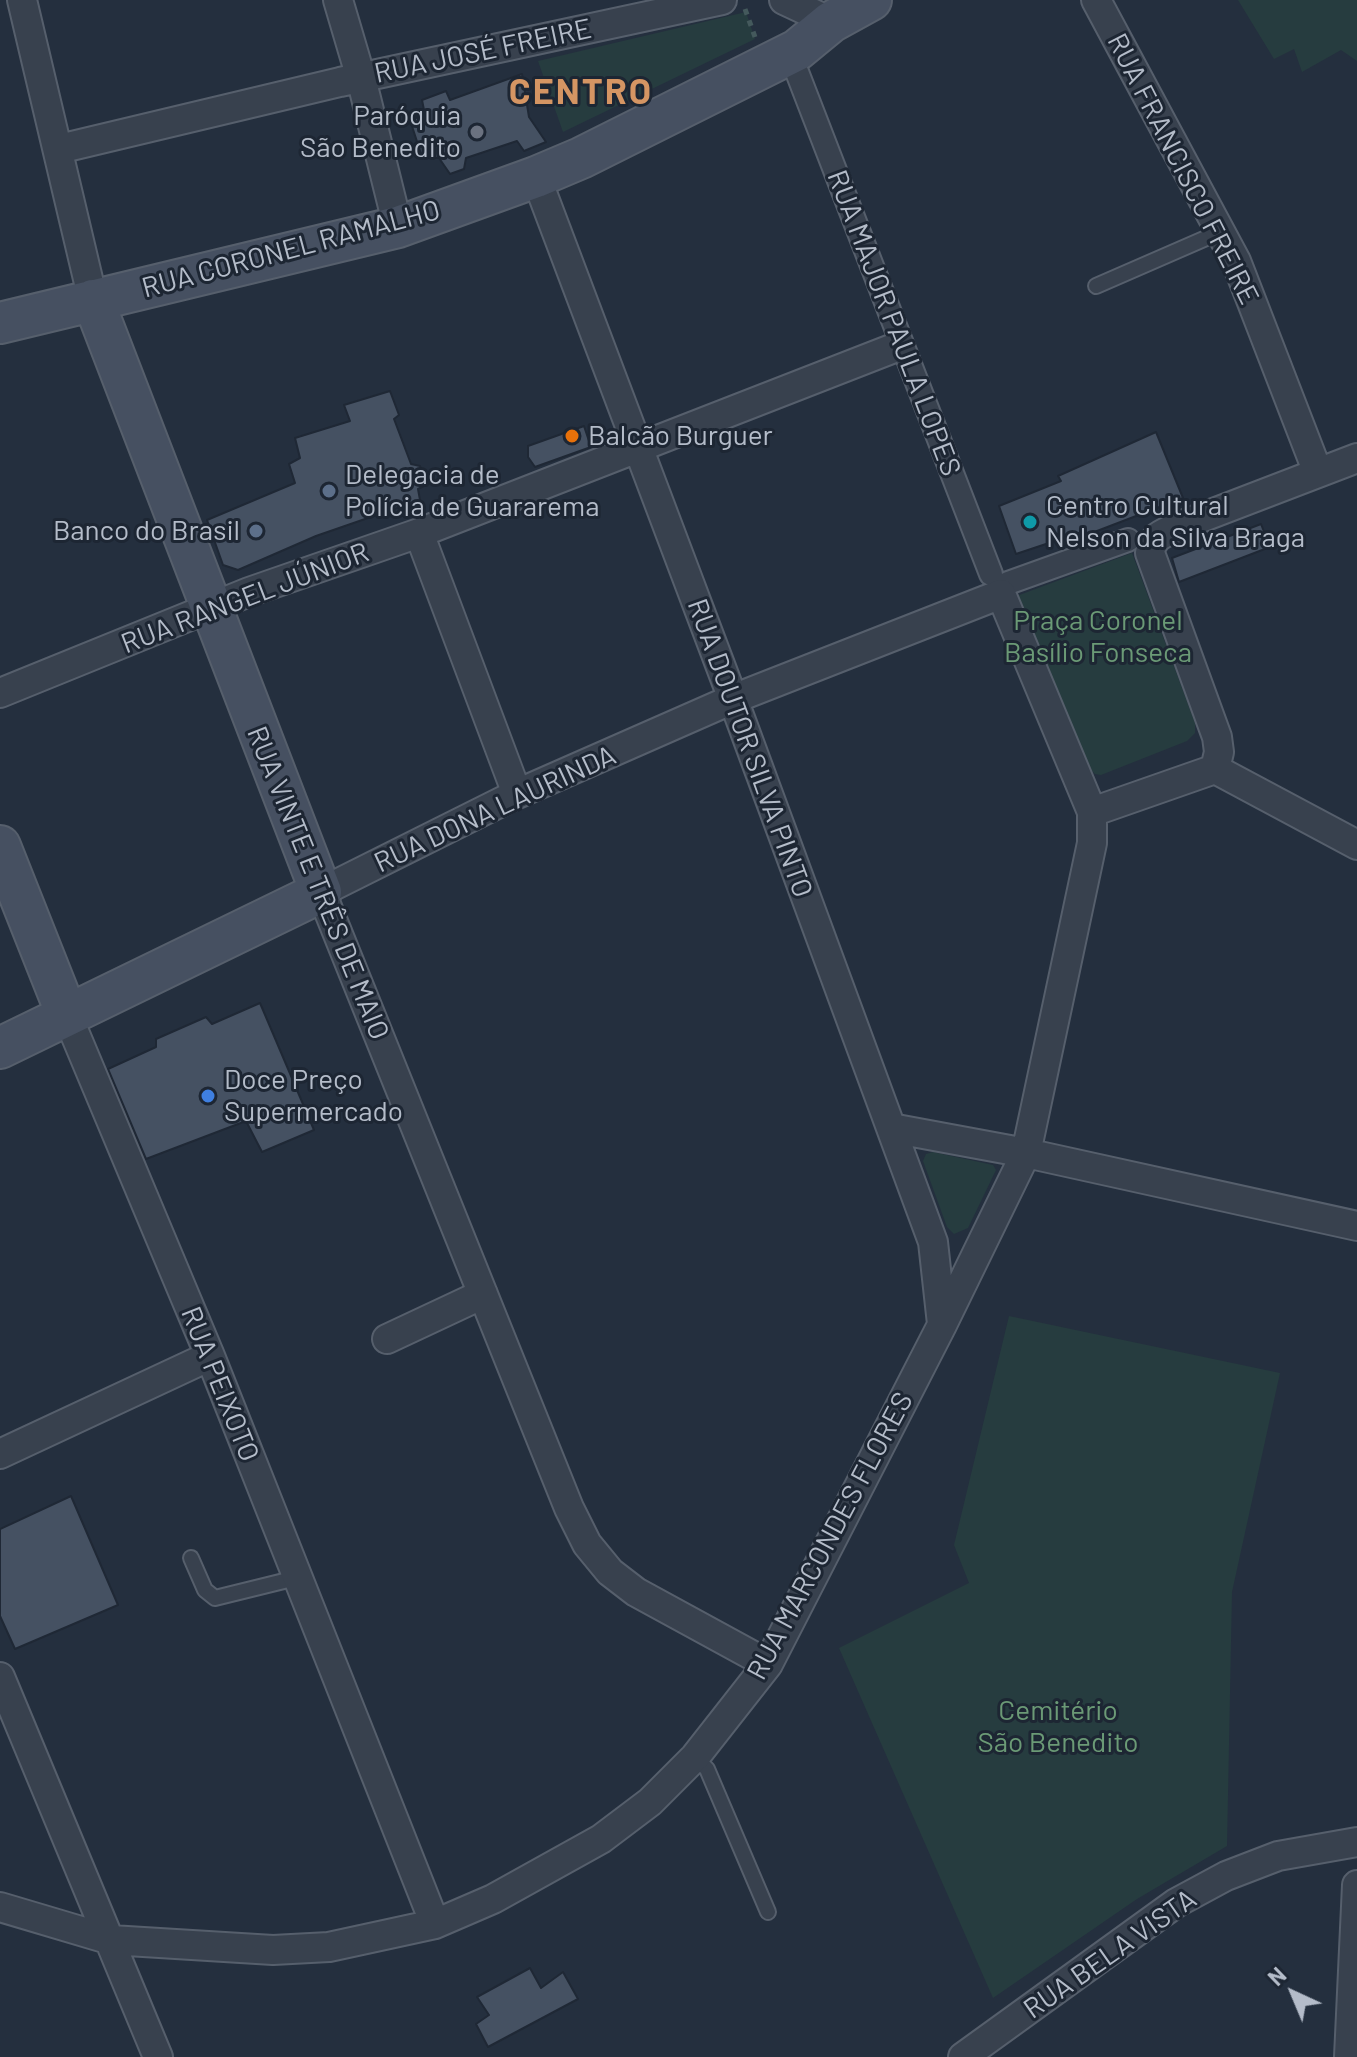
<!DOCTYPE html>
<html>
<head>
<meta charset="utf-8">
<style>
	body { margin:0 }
	#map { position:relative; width:1357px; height:2057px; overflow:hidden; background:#242f3e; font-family:Barlow,sans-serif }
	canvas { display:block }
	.north { position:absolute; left:1253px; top:1953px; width:80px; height:80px; -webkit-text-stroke:6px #1d2633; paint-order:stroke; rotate:316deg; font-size:22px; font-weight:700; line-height:32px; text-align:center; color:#b4bcc9 }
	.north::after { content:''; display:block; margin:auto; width:28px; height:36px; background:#b4bcc9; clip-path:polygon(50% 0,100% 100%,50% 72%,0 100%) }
</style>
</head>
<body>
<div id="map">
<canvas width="1357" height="2057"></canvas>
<div class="north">N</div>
</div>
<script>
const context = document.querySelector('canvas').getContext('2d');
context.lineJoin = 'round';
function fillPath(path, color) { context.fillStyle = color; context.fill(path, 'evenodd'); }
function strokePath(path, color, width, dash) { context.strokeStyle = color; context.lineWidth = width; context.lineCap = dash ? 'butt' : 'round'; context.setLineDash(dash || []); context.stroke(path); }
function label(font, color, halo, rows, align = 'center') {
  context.font = font + ' Barlow,sans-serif'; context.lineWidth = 6; context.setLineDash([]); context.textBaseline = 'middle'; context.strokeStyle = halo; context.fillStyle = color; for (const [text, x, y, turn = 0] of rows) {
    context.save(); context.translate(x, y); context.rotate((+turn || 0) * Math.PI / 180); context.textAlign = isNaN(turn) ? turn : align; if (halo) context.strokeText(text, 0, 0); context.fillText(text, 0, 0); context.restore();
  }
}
fillPath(new Path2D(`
	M1238 0H1357V61L1341 50 1302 72 1294 49 1274 59Z
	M746 12 755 39 563 132 538 61Z
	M1132 553 1195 723V733L1187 741 1101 775 1095 774 1089 768 1014 597Z
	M933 1152 993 1165 996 1170 968 1228 954 1234 947 1227 923 1161 926 1154Z
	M1009 1316 1280 1373 1232 1592 1227 1846 1137 1899 993 1998 839 1648 969 1583 954 1545Z`), '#263c3f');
const building = new Path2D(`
	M522 74 529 117 546 142 524 151 517 141 466 158 464 169 450 174 439 158 422 157 411 123 424 110 422 100 446 91 450 100Z
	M390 391 399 415 394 419 411 464 420 466 426 485 418 489 420 500 316 536 238 570 223 565 207 520 295 483 289 464 300 458 295 438 350 421 344 405Z
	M584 426 591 447 535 467 528 457V446Z
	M1156 432 1183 498 1084 536 1082 532 1016 554 999 506 1061 481 1058 476Z
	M1261 524 1270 547 1179 582 1172 558Z
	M260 1003 314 1130 262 1152 246 1121 146 1159 108 1069 156 1047V1039L206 1017 212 1024Z
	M71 1496 118 1605 15 1649 0 1616V1529Z
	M530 1968 541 1988 563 1972 578 1999 488 2047 476 2024 489 2015 477 1997Z`);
fillPath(building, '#455162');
strokePath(building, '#1f2835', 2);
const service = new Path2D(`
	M1096 286 1220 232
	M191 1558 205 1590 215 1598 284 1581 296 1574
	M695 1757 707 1769 768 1912`);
const pedestrian = new Path2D(`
	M797 72 991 574
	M1008 583 1128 540`);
const minor = new Path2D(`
	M22 0 93 300
	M338 0 361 78 398 227
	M784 0 831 22
	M1096 0 1236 261 1318 473
	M59 149 340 82 722 0
	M536 177 733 699 933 1242 942 1324
	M419 533 517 794
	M0 693 249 592 419 533 894 348
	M1215 769 1219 752 1217 737 1150 553C1152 536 1163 534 1177 527L1357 458
	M1215 769 1357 845
	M1092 812 1215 769
	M67 1015 210 1356 435 1924
	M891 1128 1026 1153 1357 1226
	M387 1339 483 1294
	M0 1454 210 1356
	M0 1677 158 2057
	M0 1907 111 1940 273 1950 329 1947 435 1924 493 1899 601 1839 650 1802 695 1757 768 1664 942 1325 1026 1153 1092 843V812L1001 594 733 699 517 794 321 892 569 1508 587 1544 610 1572 636 1592 768 1664
	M963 2057 1176 1903 1226 1876 1278 1856 1357 1842
	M1349 2057 1357 1885`);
const secondary = new Path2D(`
	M0 323 398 227 536 177 581 158 797 50 831 22 871 0
	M0 846 67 1015
	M0 1048 321 892 93 300`);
strokePath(service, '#565f6c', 18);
strokePath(pedestrian, '#565f6c', 26);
strokePath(minor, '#565f6c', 32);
strokePath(secondary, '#565f6c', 44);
strokePath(new Path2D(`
	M745 9 755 37`), '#44595c', 5, [6, 6]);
strokePath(service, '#38414e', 14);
strokePath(pedestrian, '#38414e', 22);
strokePath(minor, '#38414e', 28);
strokePath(secondary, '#465061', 40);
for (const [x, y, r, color] of [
	[477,132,8,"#6b7280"],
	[572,436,8,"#e8710a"],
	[329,491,8,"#5c6f8a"],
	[1030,522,8,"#0f9aa8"],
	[256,531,8,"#5c6f8a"],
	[208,1096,8,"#3f7fe0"]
]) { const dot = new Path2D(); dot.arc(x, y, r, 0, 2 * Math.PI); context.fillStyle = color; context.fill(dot); strokePath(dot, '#1d2633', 3); }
label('28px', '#b4bcc9', '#1d2633', [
	["RUA JOSÉ FREIRE",483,51,-12],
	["RUA FRANCISCO FREIRE",1183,169,63],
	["RUA CORONEL RAMALHO",291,249,-15],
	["RUA MAJOR PAULA LOPES",894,323,69],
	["RUA RANGEL JÚNIOR",245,598,-21],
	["RUA DOUTOR SILVA PINTO",750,748,70],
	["RUA DONA LAURINDA",495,809,-25],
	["RUA VINTE E TRÊS DE MAIO",318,883,68],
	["RUA PEIXOTO",220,1384,68],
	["RUA MARCONDES FLORES",830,1536,-62],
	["RUA BELA VISTA",1110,1954,-35]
]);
label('28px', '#b4bcc9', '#1d2633', [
	["Paróquia",461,116,"right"],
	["São Benedito",461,148,"right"],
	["Balcão Burguer",588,436],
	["Delegacia de",345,475],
	["Polícia de Guararema",345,507],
	["Centro Cultural",1046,506],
	["Nelson da Silva Braga",1046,538],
	["Banco do Brasil",240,531,"right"],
	["Doce Preço",224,1080],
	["Supermercado",224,1112]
], 'left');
label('28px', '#6b9a76', '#1d2633', [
	["Praça Coronel",1098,621],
	["Basílio Fonseca",1098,653],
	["Cemitério",1058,1711],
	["São Benedito",1058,1743]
]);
context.letterSpacing = '2px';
label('bold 36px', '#d59563', '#1d2633', [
	["CENTRO",581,92]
]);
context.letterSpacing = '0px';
</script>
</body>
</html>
